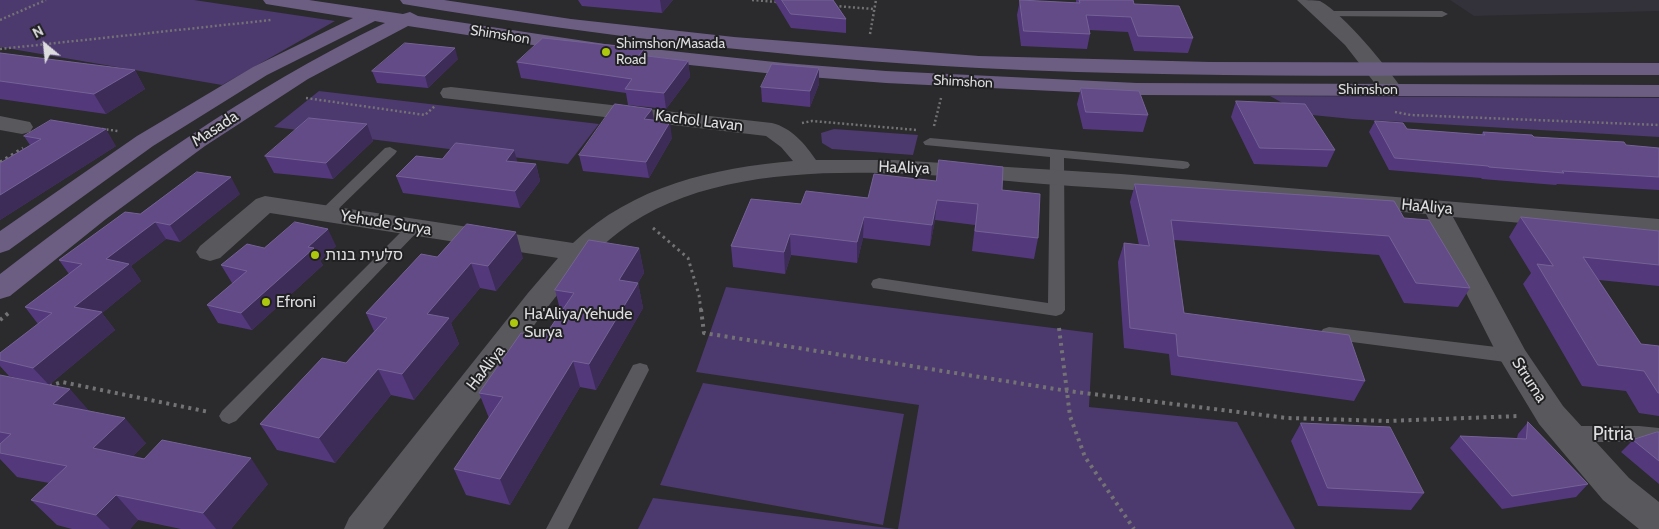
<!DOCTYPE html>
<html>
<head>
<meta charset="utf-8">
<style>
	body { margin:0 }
	#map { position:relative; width:1659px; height:529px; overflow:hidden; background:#2b2a2d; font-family:Cabin,sans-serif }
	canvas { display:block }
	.north { position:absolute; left:20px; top:20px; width:50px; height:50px; -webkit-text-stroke:4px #212023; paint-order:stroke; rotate:332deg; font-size:14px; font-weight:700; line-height:20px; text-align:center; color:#dddddf }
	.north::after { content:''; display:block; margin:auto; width:18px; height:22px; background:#dddddf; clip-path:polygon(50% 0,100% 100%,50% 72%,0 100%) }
</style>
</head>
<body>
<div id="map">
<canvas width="1659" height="529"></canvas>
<div class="north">N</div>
</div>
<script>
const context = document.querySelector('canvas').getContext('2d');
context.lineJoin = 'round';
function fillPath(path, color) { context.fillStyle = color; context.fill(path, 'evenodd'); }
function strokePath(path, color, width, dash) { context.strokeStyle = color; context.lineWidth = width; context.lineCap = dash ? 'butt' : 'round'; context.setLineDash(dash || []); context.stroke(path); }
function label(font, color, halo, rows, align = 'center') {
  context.font = font + ' Cabin,"Noto Sans Hebrew",sans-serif'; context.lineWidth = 4; context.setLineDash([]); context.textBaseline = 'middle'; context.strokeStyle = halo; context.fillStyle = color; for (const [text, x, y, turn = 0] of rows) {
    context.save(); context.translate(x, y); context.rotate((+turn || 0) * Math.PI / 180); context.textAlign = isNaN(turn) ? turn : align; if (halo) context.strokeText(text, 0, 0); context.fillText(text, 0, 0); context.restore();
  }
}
fillPath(new Path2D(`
	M1450 0H1659V11L1474 16Z`), '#33313a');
fillPath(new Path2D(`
	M0 0H194L335 21 222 85 0 47Z
	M319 91 599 124 568 164 274 127Z
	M1270 96 1659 98V137L1352 119 1302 114Z
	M834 129 918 135 913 155 832 149 822 143 821 133Z
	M726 287 1093 333 1089 407 1237 422 1295 529H898L919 405 696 372Z
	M703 383 904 414 883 525 660 485Z
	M653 498 896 529H638Z`), '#4c396e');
strokePath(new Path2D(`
	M752 0 777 2
	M835 6 874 9
	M0 20 46 0
	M870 34 876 0
	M0 49 271 20
	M306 98 425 115 435 106
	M1395 112 1411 115 1659 125
	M802 123 812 121 917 130
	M934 126 941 98
	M102 129 118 131`), '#737275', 2.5, [2, 2.5]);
strokePath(new Path2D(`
	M0 162 23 148
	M653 228 688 258 699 295 701 311`), '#737275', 3, [2.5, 4]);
strokePath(new Path2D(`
	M701 309 704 333 1068 391 1287 418 1387 421 1519 416
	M0 320 11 311
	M1059 328 1070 416 1085 457 1134 529
	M49 386 62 382 209 412`), '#737275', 4, [3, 4.5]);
fillPath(new Path2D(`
	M1325 11H1442L1448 14 1442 17 1321 16 1319 14 1321 12Z
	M930 138 1183 161 1188 162 1190 165 1188 168 1183 169 1064 158 1065 310 1062 314 1056 316 873 288 871 284 873 280 879 278 1048 303 1050 157 925 145 923 142Z
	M390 147 397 151 395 154 330 217H320L317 214 320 211 385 148Z
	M414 222 419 224 422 227 419 230 236 421 229 424 222 421 219 416 222 411 409 224Z
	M1329 327 1513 349 1519 351 1522 356 1519 361 1513 363 1329 339 1323 337 1320 333 1323 329Z
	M640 363 647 365 649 370 568 529H546L633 365Z
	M1568 426H1639L1659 428V444L1639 442H1568L1561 440 1558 434 1561 428Z`), '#59585c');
fillPath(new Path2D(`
	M1297 0C1304 0 1314 0 1320 1 1345 15 1386 66 1403 90L1400 95 1392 96 1384 95 1345 45Z
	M451 87 772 123C792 128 805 144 816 160H894L1121 174 1659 219V235L1453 217 1525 350 1563 406 1629 478 1659 502V529H1639L1603 500 1539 424 1498 356 1426 214C1308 204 1190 193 1071 186 936 177 733 145 619 232 573 267 540 318 506 364 465 419 424 474 383 529H344L349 518 528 293 558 258 270 213 220 258 210 261 200 258 196 252 200 246 256 199 265 196 573 243C633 186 713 168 793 161L781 147 766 136 443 98 440 93 443 88Z
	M0 116 30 122 33 127 30 132 22 134 0 130Z`), '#59585c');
fillPath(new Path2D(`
	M263 0H309L403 14 410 12 418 16 605 44 784 63 886 71 1137 83 1659 85V97L1137 95 886 83 784 75 605 56 408 26 308 79 205 146 106 219 10 296 0 299V274C122 180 246 90 385 23L375 21 267 75 153 146 9 250 0 253V231L137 136 253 67 353 18 272 5 266 4Z
	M400 0H444L571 19 734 37 979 56 1210 62 1659 63V75C1432 75 1205 79 979 68 788 58 598 36 409 5L403 4Z`), '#6b5e82');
fillPath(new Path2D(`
	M578 0H673L662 13 582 6Z
	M774 0H833L846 19V33L791 28Z
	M1020 0 1076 3V0H1133L1134 4 1193 38 1188 53 1134 51 1128 32 1089 30 1090 34 1087 49 1021 46 1017 15Z
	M0 53 135 70 145 89 106 114 0 99Z
	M645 56 688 61 690 77 666 109 628 105 626 93 521 78 517 62Z
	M458 59 428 88 377 83 372 71Z
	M819 68V84L810 107 762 102 761 87Z
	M1081 88 1148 115 1143 132 1083 129 1077 104Z
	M1236 101 1335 150 1327 167 1254 164 1231 117Z
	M654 120 672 138 649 178 583 171 579 155Z
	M1375 121 1407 129 1481 135 1483 132 1534 137 1659 148V190L1557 184 1556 185 1482 179 1481 178 1389 170 1369 132Z
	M367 124 373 141 333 179 274 173 265 156Z
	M24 136 116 146 0 220V163L30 145Z
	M442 159 517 162 536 164 540 181 520 208 403 193 396 176Z
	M1135 184 1404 218 1470 288 1458 307 1404 303 1379 255 1174 240 1184 313 1365 381 1354 401 1171 375 1169 354 1124 348 1118 262 1124 243 1139 245 1130 202Z
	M1002 190 1038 238 1034 259 972 251 975 225 935 220 930 246 863 238 857 263 791 255 785 274 733 267 731 246 801 204 868 198Z
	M240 194 180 242 166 239 131 266 141 281 102 313 115 330 49 385 88 410 146 443 133 456 268 484 231 529H181L138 520 130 529H72L57 525 31 500 49 483 17 477 0 459V375L25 380 9 376 0 366V353L38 324 25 307 69 274 59 260 140 214Z
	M1521 217 1659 231V286L1599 280 1641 344 1659 346V416L1639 413 1626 391 1582 386 1523 284 1531 273 1509 237Z
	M336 246 320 261 323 265 252 330 218 323 207 305 233 283H232L221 265 264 248Z
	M639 248 644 273 638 283 643 308 596 390 580 387 510 505 466 495 454 469 489 418 479 393 544 337 561 313 555 290Z
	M437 257 523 258 496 291 480 288 451 323 459 344 414 400 391 395 335 463 277 450 260 424 346 363 374 331 366 313Z
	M1528 422 1588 484 1576 497 1502 509 1450 448 1460 436 1517 438 1518 434Z
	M1301 423 1424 493 1411 510 1318 506 1291 441Z
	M1659 432V484L1621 452 1633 440Z`), '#53397c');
fillPath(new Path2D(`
	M660 0H673L662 13Z
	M455 48 458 59 428 88 425 76Z
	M644 49 646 65 639 55Z
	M688 61 690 77 666 109 664 93Z
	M819 68V84L810 107V91Z
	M135 70 145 89 106 114 94 94Z
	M652 109 655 125 644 119Z
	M670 122 672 138 649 178 646 162Z
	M367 124 373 141 333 179 326 163Z
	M106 129 116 146 0 220V195Z
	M514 150 519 167 506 161Z
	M536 164 540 181 520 208 515 191Z
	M231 177 240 194 180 242 170 225Z
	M937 200 935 220 930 246 932 225Z
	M864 217 863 238 857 263V242Z
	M155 222 166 239 131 266 141 281 102 313 115 330 49 385 33 368 106 259Z
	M328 229 336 246 320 261 323 265 252 330 241 313 308 247Z
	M516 232 523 258 496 291 488 266Z
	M790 234 791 255 785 274 784 252Z
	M639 248 644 273 624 305 619 280Z
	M471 263 480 288 451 323 459 344 414 400 402 374 427 314Z
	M638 283 643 308 596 390 589 364Z
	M573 361 580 387 510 505 500 479Z
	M378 369 391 395 335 463 319 438Z
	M70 389 92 414 53 404Z
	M125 418 146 443 116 474 93 448Z
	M251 458 268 484 231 529H216L203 513Z
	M116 495 138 520 130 529H110L96 515Z`), '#3d2c58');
const building = new Path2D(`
	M782 0H833L846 19 791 14Z
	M1020 0 1080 3 1079 0H1133L1134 4 1179 6 1193 38 1138 36 1131 17 1086 15 1090 34 1024 31Z
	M543 38 644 49 639 55 688 61 664 93 625 89 632 79 517 62Z
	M405 43 455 48 425 76 372 71Z
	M0 53 135 70 94 94 0 81Z
	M772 64 819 68 810 91 761 87Z
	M1081 88 1139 91 1148 115 1086 112Z
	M1236 101 1305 104 1335 150 1260 148Z
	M615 104 652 109 644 119 670 122 646 162 579 155Z
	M309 118 367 124 326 163 265 156Z
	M51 120 106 129 0 195V163L41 139 24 136Z
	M1375 121 1403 123 1407 129 1485 135 1483 132 1532 135 1534 137 1624 142 1626 145 1659 148V177L1562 171 1564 173 1489 167 1488 166 1395 158Z
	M456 143 514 150 506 161 536 164 515 191 396 176 416 156 442 159Z
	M939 160 1003 167 1002 190 1040 194 1038 238 975 231 978 204 937 200 932 225 864 217 857 242 790 234 784 252 731 246 751 199 801 204 806 191 868 198 874 174 936 181Z
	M197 172 231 177 170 225 155 222 106 259 129 264 74 307 102 312 33 368 0 360V353L52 313 25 307 82 264 59 260 125 212 140 214Z
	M1135 184 1394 201 1404 218 1429 220 1470 288 1416 283 1389 236 1171 220 1184 313 1349 335 1365 381 1178 356 1176 334 1130 328 1124 243 1149 246Z
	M1521 217 1659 231V265L1583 257 1641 344 1659 346V393H1658L1644 371 1598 365 1537 264 1553 266Z
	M295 222 328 229 308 247 314 248 241 313 207 305 247 271 221 265 247 244 264 248Z
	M467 224 516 232 488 266 471 263 427 314 449 318 402 374 378 369 319 438 260 424 322 358 346 363 387 318 366 313 421 254 437 257Z
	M589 240 639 248 619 280 638 283 589 364 573 361 500 479 454 469 503 397 479 393 521 333 544 337 574 293 555 290Z
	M0 375 70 389 53 404 125 418 93 448 144 459 162 440 251 458 203 513 116 495 96 515 31 500 67 466 0 453V444L11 434 0 432Z
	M1528 422 1588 484 1512 496 1460 436 1526 439Z
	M1301 423 1390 427 1424 493 1328 488Z
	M1657 432H1659V461L1633 440Z`);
fillPath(building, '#624b87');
strokePath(building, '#756295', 1);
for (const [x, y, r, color] of [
	[606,52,5,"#adc60e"],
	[315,255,5,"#adc60e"],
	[266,302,5,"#adc60e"],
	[514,323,5,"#adc60e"]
]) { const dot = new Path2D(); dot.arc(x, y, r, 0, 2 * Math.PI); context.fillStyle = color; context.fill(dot); strokePath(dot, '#212023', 2); }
label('14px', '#dddddf', '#212023', [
	["Shimshon",500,35,9],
	["Shimshon",963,82,3],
	["Shimshon",1368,90]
]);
label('14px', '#dddddf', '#212023', [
	["Shimshon/Masada",616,44],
	["Road",616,60]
], 'left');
label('16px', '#dddddf', '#212023', [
	["Kachol Lavan",699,121,7],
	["Masada",215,129,-33],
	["HaAliya",904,168,2],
	["HaAliya",1427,207,5],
	["Yehude Surya",386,223,9],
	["HaAliya",486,368,-52],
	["Struma",1529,380,57]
]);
label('16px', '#dddddf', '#212023', [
	["סלעית בנות",325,255],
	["Efroni",276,302],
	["Ha'Aliya/Yehude",524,314],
	["Surya",524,332]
], 'left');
label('19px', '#dddddf', '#212023', [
	["Pitria",1613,434]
]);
</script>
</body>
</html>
